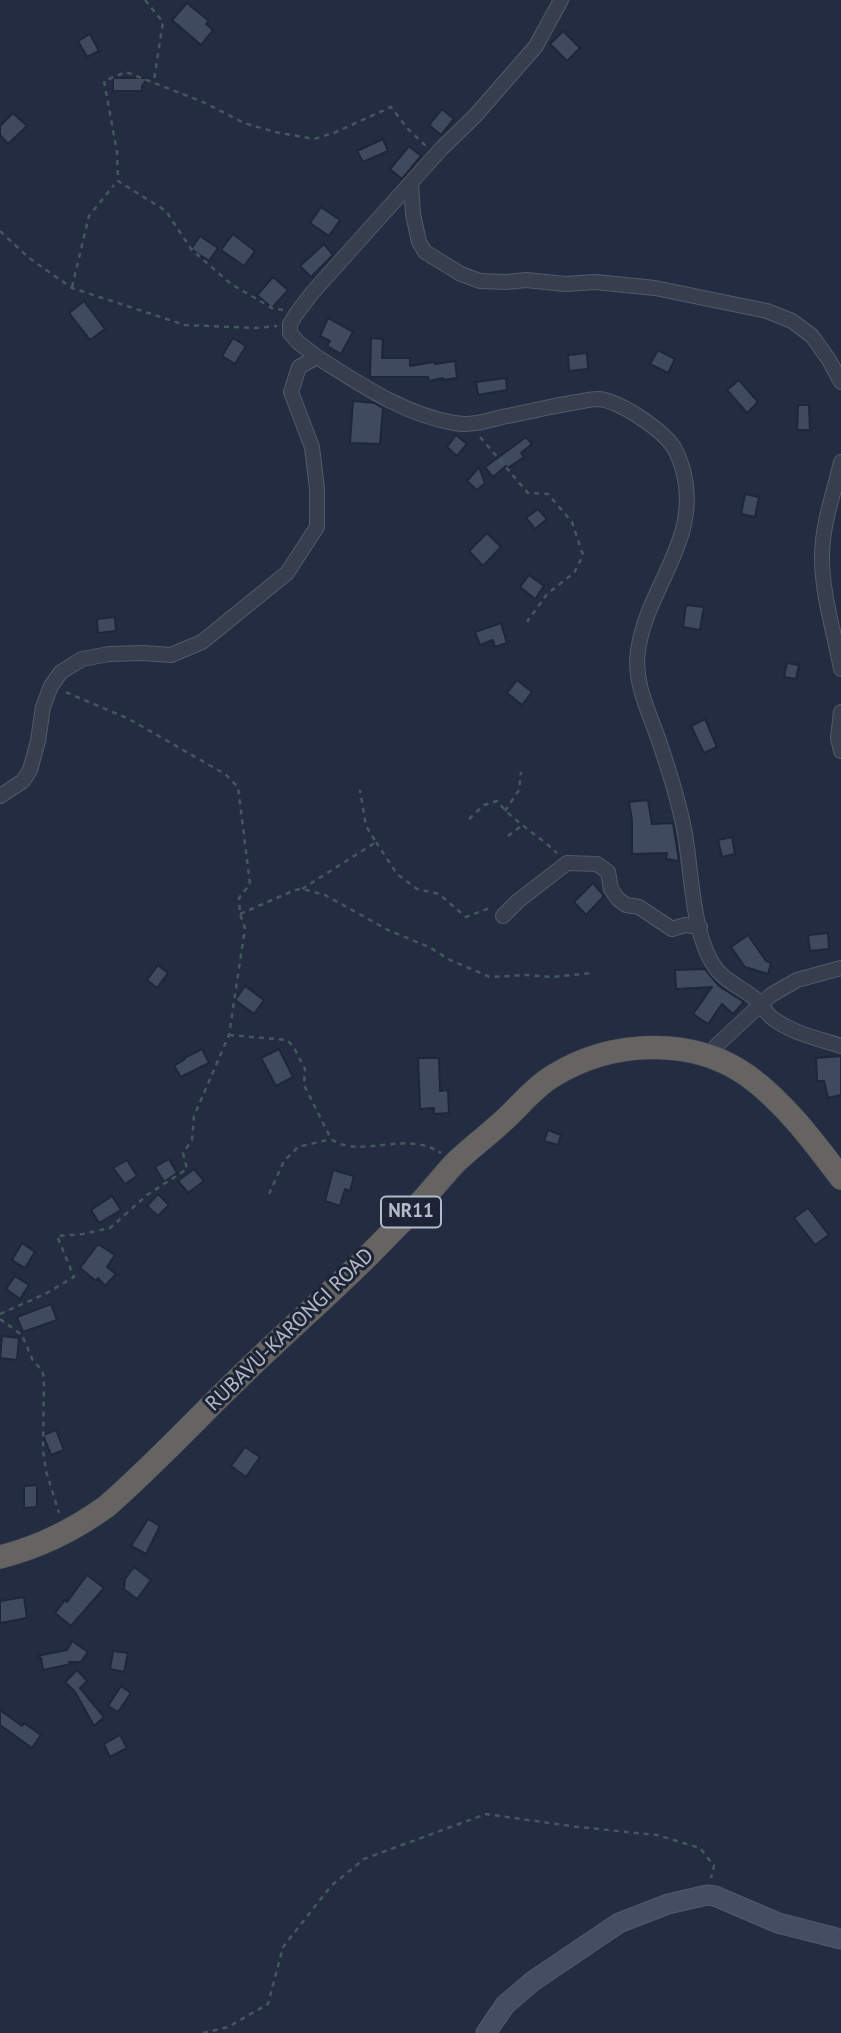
<!DOCTYPE html>
<html>
<head>
<meta charset="utf-8">
<style>
	body { margin:0 }
	canvas { display:block; background:#232c40 }
</style>
</head>
<body>
<canvas width="841" height="2033"></canvas>
<script>
const context = document.querySelector('canvas').getContext('2d');
context.lineJoin = 'round';
function fillPath(path, color) { context.fillStyle = color; context.fill(path, 'evenodd'); }
function strokePath(path, color, width, dash) { context.strokeStyle = color; context.lineWidth = width; context.lineCap = dash ? 'butt' : 'round'; context.setLineDash(dash || []); context.stroke(path); }
function label(font, color, halo, rows, align = 'center') {
  context.font = font + ' "PT Sans",sans-serif'; context.lineWidth = 6; context.setLineDash([]); context.textBaseline = 'middle'; context.strokeStyle = halo; context.fillStyle = color; for (const [text, x, y, turn = 0] of rows) {
    context.save(); context.translate(x, y); context.rotate((+turn || 0) * Math.PI / 180); context.textAlign = isNaN(turn) ? turn : align; if (halo) context.strokeText(text, 0, 0); context.fillText(text, 0, 0); context.restore();
  }
}
const building = new Path2D(`
	M187 3 209 21 206 24 213 30 201 45 172 20Z
	M563 31 580 48 567 61 550 44Z
	M90 34 99 51 87 57 78 41Z
	M113 78H148L142 86V91H113Z
	M442 109 454 119 441 135 429 125Z
	M13 113 27 126 8 144 0 135V126Z
	M383 139 388 151 363 162 357 151Z
	M409 146 421 156 402 179 390 169Z
	M321 207 340 220 329 236 310 223Z
	M233 234 255 251 244 266 221 250Z
	M200 236 218 248 209 261 191 249Z
	M324 244 333 255 311 277 300 266Z
	M273 277 288 290 272 308 257 295Z
	M84 301 105 329 90 340 69 313Z
	M328 318 353 332 341 354 327 346 330 341 320 336Z
	M233 338 246 346 235 364 222 356Z
	M371 338 383 339 382 358H410V366L434 362 435 364 455 361 457 378 443 380V378L429 381 428 377H370Z
	M658 350 675 359 668 373 650 364Z
	M587 353 588 369 569 371 568 355Z
	M506 378 507 390 478 395 476 382Z
	M739 380 758 402 747 413 727 390Z
	M353 401 374 403 383 408 380 444 350 443Z
	M798 405H809L810 430H797Z
	M456 435 467 444 457 456 447 447Z
	M526 437 532 444 521 453 524 457 508 468 506 466 493 477 485 467Z
	M479 467 485 483 477 490 467 481Z
	M745 494 759 497 755 517 741 514Z
	M538 509 547 519 535 529 526 518Z
	M487 533 501 547 483 566 469 551Z
	M529 575 544 586 535 599 520 587Z
	M686 605 704 607 700 630 683 627Z
	M115 617 116 631 98 633 97 619Z
	M501 623 507 643 495 647 493 640 480 645 475 632Z
	M787 663 799 665 796 679 784 677Z
	M517 680 532 692 522 705 507 693Z
	M705 719 717 747 704 753 691 726Z
	M648 800 652 824 673 823 679 861 666 859 667 853 632 854V821L629 802Z
	M732 837 735 854 722 857 718 840Z
	M593 883 604 896 586 915 574 902Z
	M828 933 829 949 810 951 808 935Z
	M748 935 766 961 771 963 768 974 745 967 731 947Z
	M158 965 168 973 157 988 147 980Z
	M705 969 719 986 744 1002 733 1014 722 1004 708 1024 693 1014 712 987 676 989 675 970Z
	M245 986 264 1000 254 1014 235 1000Z
	M202 1049 209 1063 181 1077 174 1066 185 1059 184 1058Z
	M279 1049 293 1077 276 1086 261 1058Z
	M841 1056V1095L828 1098 824 1081H817L816 1058Z
	M418 1058H439L440 1091 448 1090 449 1113 434 1114V1108L420 1109Z
	M548 1130 561 1135 558 1145 544 1141Z
	M169 1159 177 1173 164 1182 155 1167Z
	M127 1160 137 1176 125 1184 113 1168Z
	M194 1169 204 1181 188 1193 178 1181Z
	M333 1170 354 1176 350 1191 345 1189 340 1206 325 1201Z
	M158 1194 169 1205 158 1216 147 1206Z
	M112 1196 121 1210 99 1223 91 1210Z
	M808 1208 829 1235 815 1245 794 1218Z
	M22 1243 35 1252 25 1268 12 1260Z
	M98 1244 115 1255 107 1267 116 1274 105 1286 98 1278 96 1281 80 1268Z
	M15 1276 29 1285 20 1299 6 1289Z
	M51 1304 57 1320 23 1332 17 1317Z
	M2 1336 19 1338 17 1360 0 1358Z
	M56 1430 64 1450 51 1455 43 1435Z
	M245 1447 260 1457 246 1477 231 1466Z
	M37 1485V1507L24 1508V1486Z
	M148 1519 160 1526 146 1554 131 1546Z
	M134 1567 151 1580 137 1599 124 1589 125 1579Z
	M87 1575 104 1588 71 1626 55 1613 65 1600 67 1602Z
	M24 1597 27 1618 0 1623V1601Z
	M72 1641 88 1652 81 1662H69L71 1664 43 1670 41 1658 37 1656 67 1650Z
	M113 1651 128 1653 124 1672 110 1669Z
	M77 1670 87 1681 80 1688 104 1717 94 1726 75 1692 65 1682Z
	M121 1686 131 1693 118 1712 108 1706Z
	M0 1710 22 1726 24 1723 41 1735 32 1748 0 1725Z
	M120 1735 127 1748 110 1757 104 1744Z`);
fillPath(building, '#3f4a5f');
strokePath(building, '#1e2637', 2);
const minor = new Path2D(`
	M411 183 413 214 419 242 425 252 461 274 480 281 506 282 526 280 565 284 595 282 655 288 767 311 792 321 812 336 829 360 841 382
	M317 357C360 384 403 414 454 423 470 426 487 421 502 417 529 412 556 405 583 401 587 400 594 399 599 399 619 401 654 425 668 440 677 449 681 462 684 474 700 541 646 589 638 651 633 686 652 717 662 750 671 777 680 806 685 834 692 873 692 940 718 971 727 982 742 988 753 997 761 1002 764 1011 771 1017 791 1033 817 1038 841 1046
	M841 462C834 493 822 524 822 557 822 595 834 631 841 669
	M841 712 838 738 841 751
	M0 796 23 781 30 770 38 741 43 707 51 686 61 672 82 659 109 654 143 653 171 655 202 642 287 573 317 527V489L312 447 291 392 299 367 317 357 299 343 290 333V324L296 314 312 293 441 149 475 116 536 46 561 0
	M503 916 518 901 567 863 597 864 608 872 611 889 618 899 626 905 639 907 672 929 685 925 700 927
	M711 1056 716 1046 771 995 797 980 841 968`);
const secondary = new Path2D(`
	M486 2033 505 2005 533 1981 619 1923 668 1904 707 1895 715 1896 778 1923 841 1939`);
const trunk = new Path2D(`
	M0 1557C40 1547 74 1530 107 1506 155 1464 198 1417 244 1373 286 1332 330 1294 371 1253 387 1237 403 1220 419 1204 431 1191 442 1177 454 1164 469 1149 487 1136 502 1122 519 1107 533 1088 553 1076 611 1040 692 1036 748 1076 785 1103 814 1142 841 1178`);
strokePath(minor, '#525a6a', 16);
strokePath(secondary, '#525a6a', 21);
strokePath(trunk, '#3f4757', 24);
strokePath(new Path2D(`
	M145 0 163 22 154 80
	M0 231 29 258 72 288 185 325 255 328 277 326
	M72 287 89 216 114 185
	M283 310 272 308 231 284 191 249 166 211 118 181 117 152 104 81 126 72 203 102 244 123 275 132 314 139 336 132 391 107 408 129 427 147
	M480 437 528 493 548 494 572 522 583 555 574 573 547 594 527 622
	M505 811 519 790 521 772
	M469 819 484 805 497 801C513 821 538 835 557 853
	M508 836 524 824
	M376 842 397 874 417 889 439 894 466 917 490 908
	M302 889 376 842 366 826 360 790
	M240 914 295 890 302 889 325 895 388 930 429 947 450 960 490 977 526 975 552 977 592 973
	M229 1035 287 1040 293 1046 305 1069 304 1085 331 1139C360 1160 405 1129 441 1153
	M269 1194 284 1161 298 1147 331 1139
	M0 1314 45 1294 74 1277 57 1236 83 1234 110 1228 147 1195 187 1169 183 1153 192 1140 194 1116 229 1035 245 928 240 914 239 898 250 884 238 787 225 774 129 719 63 691
	M0 1319 22 1335 33 1361 42 1370 44 1378 43 1450 46 1471 59 1513
	M203 2033 228 2027 268 2004 283 1947 331 1886 364 1859 486 1814 578 1827 657 1835 700 1848 714 1866 711 1878`), '#43585e', 2.5, [5, 5]);
strokePath(minor, '#373f4f', 14);
strokePath(secondary, '#454d63', 19);
strokePath(trunk, '#666462', 23);
for (const [x, y, w] of [
	[411,1212,60]
]) { const box = new Path2D(); box.roundRect(x - w / 2, y - 15.5, w, 31, 5); context.fillStyle = '#1c2435'; context.fill(box); strokePath(box, '#b3baca', 2); }
label('bold 19px', '#b3baca', null, [
	["NR11",411,1212]
]);
label('21px', '#b3baca', '#1c2435', [
	["RUBAVU-KARONGI ROAD",290,1330,-44]
]);
</script>
</body>
</html>
